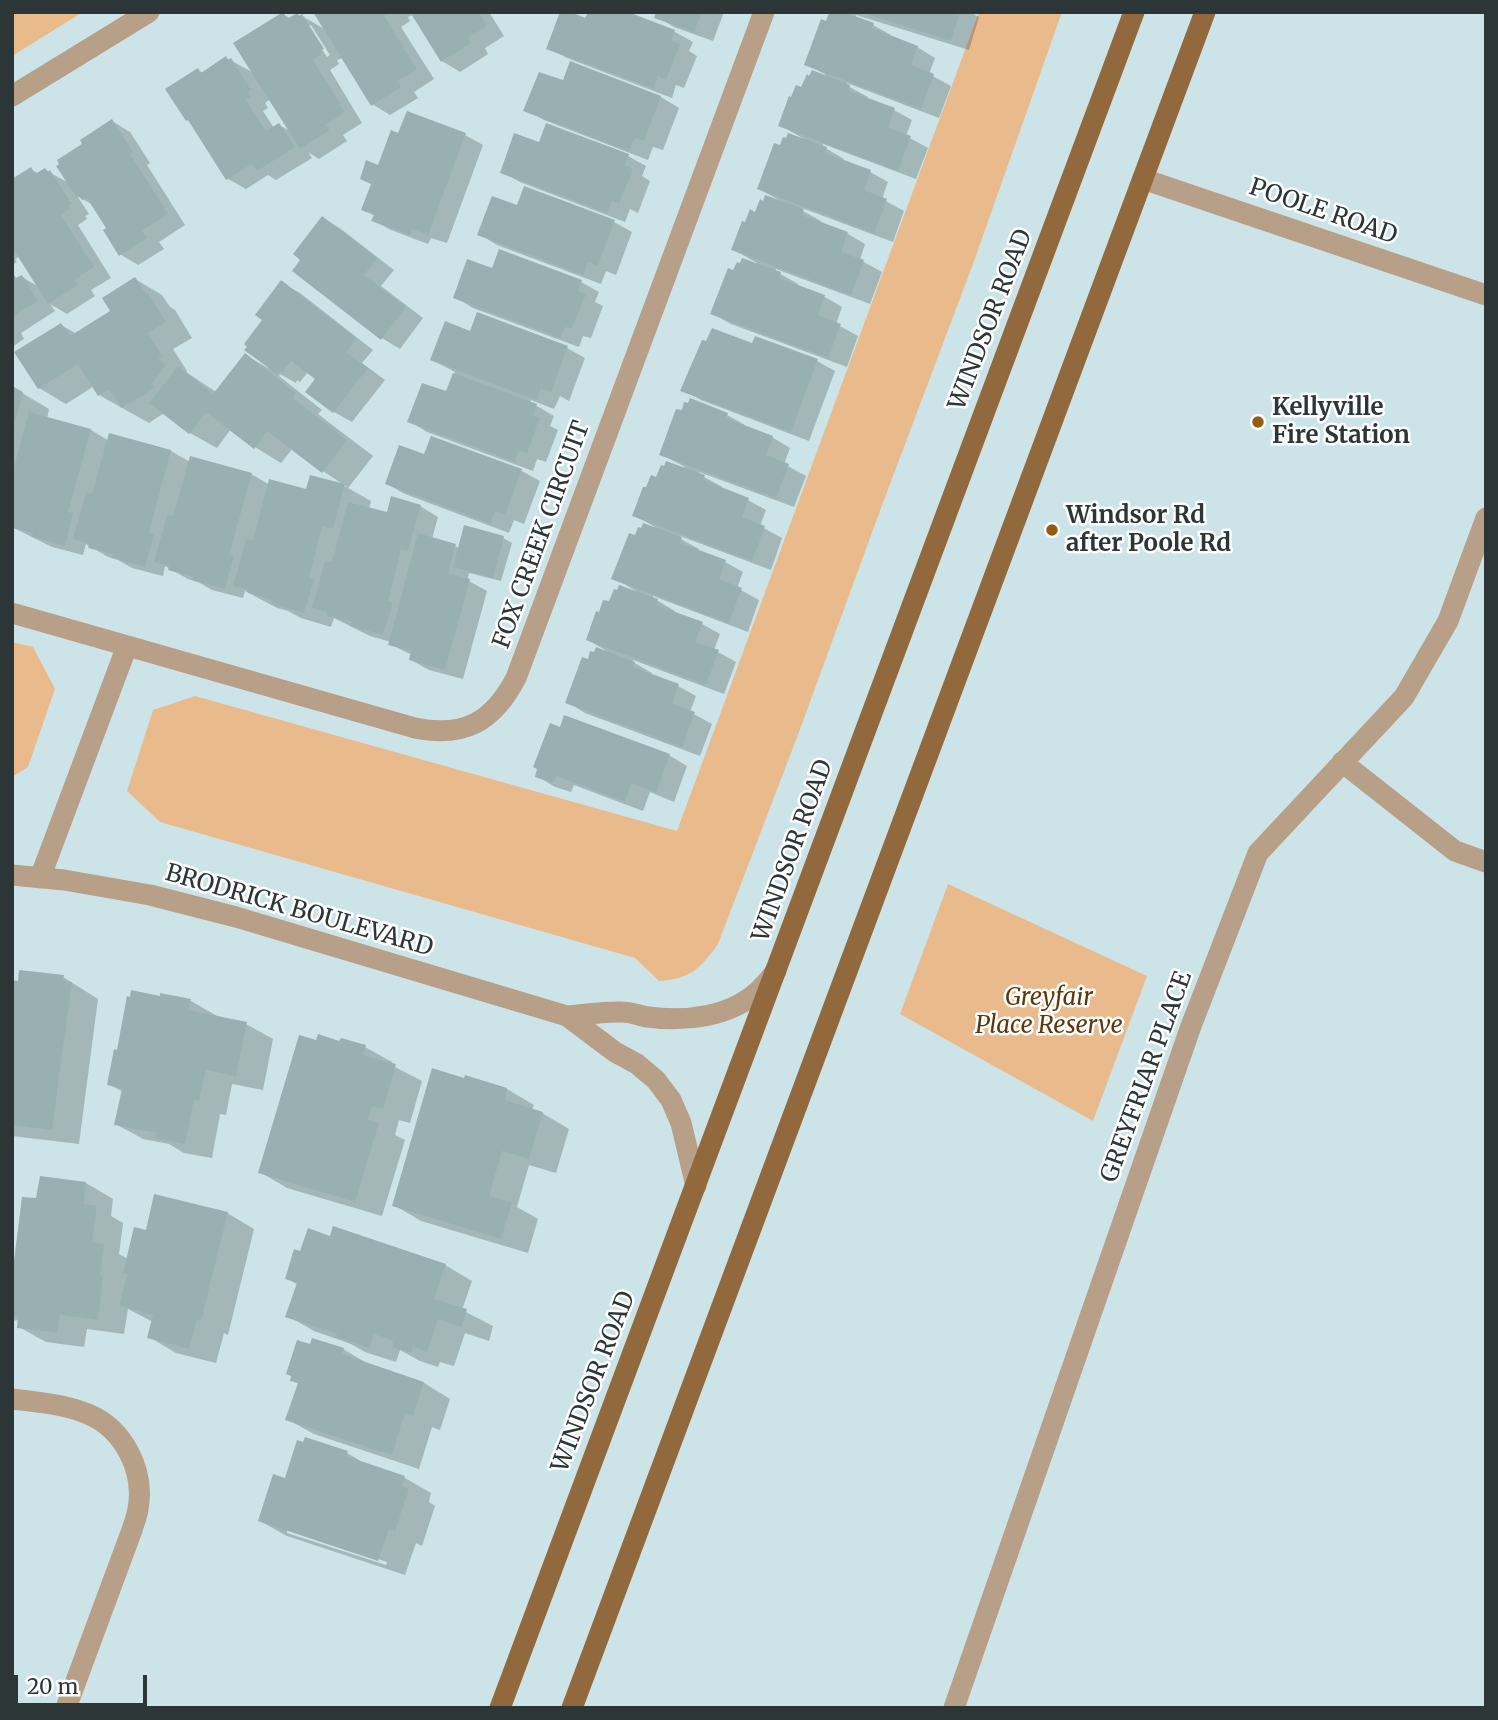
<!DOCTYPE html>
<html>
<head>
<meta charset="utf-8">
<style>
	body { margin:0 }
	#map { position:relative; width:1498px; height:1720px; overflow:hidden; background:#cce4e7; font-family:Merriweather,serif }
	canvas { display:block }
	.frame { position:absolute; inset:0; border:14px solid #2c3637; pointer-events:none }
	.scale { position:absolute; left:14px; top:1675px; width:133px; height:32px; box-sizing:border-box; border:4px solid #2c3637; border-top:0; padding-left:9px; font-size:21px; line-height:24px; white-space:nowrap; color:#2c3637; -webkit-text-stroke:5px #fff; paint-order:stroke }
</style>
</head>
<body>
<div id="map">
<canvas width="1498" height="1720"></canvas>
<div class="frame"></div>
<div class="scale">20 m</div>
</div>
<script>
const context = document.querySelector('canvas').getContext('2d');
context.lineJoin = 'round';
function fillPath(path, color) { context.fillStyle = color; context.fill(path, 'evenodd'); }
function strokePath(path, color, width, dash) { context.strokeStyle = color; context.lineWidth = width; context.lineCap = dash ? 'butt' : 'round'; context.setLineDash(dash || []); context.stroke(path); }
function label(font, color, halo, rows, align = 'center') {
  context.font = font + ' Merriweather,serif'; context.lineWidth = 5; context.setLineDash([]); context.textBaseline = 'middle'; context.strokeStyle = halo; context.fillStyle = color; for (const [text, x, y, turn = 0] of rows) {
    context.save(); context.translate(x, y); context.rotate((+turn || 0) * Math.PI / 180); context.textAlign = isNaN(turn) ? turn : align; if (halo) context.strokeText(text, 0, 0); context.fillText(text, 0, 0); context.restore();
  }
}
fillPath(new Path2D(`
	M12 12H83L12 56Z
	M979 12H1062L973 264 881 508 799 732 718 944C700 969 690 979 659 981L635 958 160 822 127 791 153 710 195 696 677 831Z
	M12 642 33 647 55 689 28 767 12 777Z
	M948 884 1147 976 1093 1121 900 1014Z`), '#e9bb8c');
fillPath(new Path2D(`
	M315 12H489L504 36 485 48 488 54 460 72 442 61 413 15 408 17 410 21 401 27 434 79 414 92 418 98 390 115 372 104 343 58 337 60 339 64 330 70 362 123 343 135 347 141 319 159 308 152 312 158 276 180 268 175 246 189 228 179 192 123 187 120 198 70 203 73 226 58 254 73 283 14 291 19 297 15 302 16 326 30ZM311 25 330 55 327 57 308 27ZM270 99 290 131 279 125 274 128 263 111 268 108 265 103Z
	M623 12 675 32 693 42 689 51 697 56 684 88 676 85 672 98 567 58 549 48 586 20Z
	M658 12H724L713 41 674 27 657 17Z
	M847 12H970L979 17 969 50 856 15 855 18 873 25 891 35 890 37 917 47 935 58 929 74 951 86 939 118 847 83 846 85 868 97 867 99 894 110 912 120 906 136 928 148 916 179 823 144 822 146 844 159 843 162 870 172 888 182 882 199 904 211 893 242 802 208 801 210 821 221 820 224 848 234 865 244 860 260 882 272 870 304 776 269 775 271 798 284 797 287 825 297 842 307 836 324 858 336 847 367 731 324 713 314 734 272 756 265 757 263 734 250 746 224 757 214 779 200 759 189 781 148 803 140 804 139 780 125 802 89 825 77 826 75 806 64 828 23 850 16 851 15Z
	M571 64 661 97 679 108 663 150 653 147 648 160 544 120 526 110 564 82Z
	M112 121 130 132 150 163 147 165 185 225 159 242 164 249 138 265 120 254 109 229 95 206 77 196 89 214 85 216 87 219 78 225 111 278 91 290 95 296 67 314 50 304 55 311 21 333 24 339 12 347V276L18 278 22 277 39 287 20 256 15 259 17 262 12 265V181L31 169 39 174 45 170 69 183Z
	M399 135H465L483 145 447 243 431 238 428 244 391 230 373 220 375 216 363 209 379 167Z
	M540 144 628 156 646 166 642 176 650 181 638 213 630 209 625 222 520 182 502 172Z
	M518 207 614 222 632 232 616 275 606 271 601 284 497 245 479 234Z
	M323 218 341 229 394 270 381 286 423 318 400 349 382 338Z
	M493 270 581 282 599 292 595 302 603 306 591 338 583 336 579 347 473 308 455 297Z
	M135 279 162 295 170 307 175 310 192 338 173 349 187 371 186 372 216 392 245 355 268 368 269 366 265 319 282 283 300 293 373 350 362 363 385 380 352 422 334 412 307 391 317 379 308 372 300 382 297 380 296 383 280 374 279 376 322 410 318 414 373 456 348 488 371 501 369 509 388 514 420 506 438 517 432 539 460 548 503 538 512 543 501 581 469 573 467 580 487 591 463 679 429 670 411 660 412 655 390 644 391 642 370 636 334 618 331 627 301 618 288 611 277 608 245 591 243 598 212 590 200 583 188 579 165 566 163 576 132 568 118 560 108 557 86 544 83 555 52 547 14 528 12 535V387L49 409 47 419 91 430 109 441 110 435 171 451 190 462 251 474 270 485 307 491 311 477 347 487 323 471 293 448 281 463 255 447 231 429 217 448 190 433 164 413 149 423 99 395 94 386 66 404 39 388 61 325 77 334 112 312Z
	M471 333 567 348 585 358 569 401 560 396 554 409 531 400 530 402 554 416 550 426 558 430 546 462 537 459 533 471 427 432 409 421 447 394 455 372 432 360Z
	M753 345 817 361 835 371 809 441 701 400 683 390Z
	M691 400 727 415 745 425V427L772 437 790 448 784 464 806 476 794 507 699 472V474L722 487 721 489 748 500 766 510 760 526 782 538 771 570 680 536 679 538 699 549 698 551 725 562 743 572 737 588 759 600 748 632 653 596V598L675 611 674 614 702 624 720 634 714 650 736 662 724 694 633 660V662L652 673 651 676 678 686 696 696 690 712 712 724 700 756 585 713 567 702 589 661 605 650 588 640 600 614 610 603 636 593V591L614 578 636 538 655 527 634 515 657 480 684 469 685 467 661 454Z
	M432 438 522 471 540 481 524 524 514 520 509 533 405 494 387 484 425 457Z
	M565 717 670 756 687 766 674 802 650 792 643 811 574 785 571 792 555 787 537 776 561 729Z
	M63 977 98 999 79 1144 12 1136V982Z
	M191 1001 217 1016 246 1024 273 1039 263 1090 232 1084 226 1115 220 1114 212 1158 184 1153 169 1144 143 1139 116 1124 123 1092 109 1084Z
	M342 1040 365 1047 392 1062 391 1065 422 1081 410 1123 399 1120 395 1135 405 1140 382 1216 287 1188 260 1172 317 1042 340 1043Z
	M466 1077 507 1089 534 1105 532 1110 542 1113 569 1129 556 1173 529 1165 517 1207 538 1219 528 1253 421 1221 394 1205Z
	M86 1183 113 1199 111 1216 123 1223 119 1254 128 1259 147 1232 227 1213 254 1229 228 1335 224 1333 216 1363 176 1353 149 1337 153 1322 128 1309 124 1334 87 1329 84 1347 46 1342 19 1327 20 1320 12 1321V1278L38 1200Z
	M331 1238 445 1265 472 1281 462 1310 493 1326 489 1341 465 1333 454 1366 440 1362 438 1367 420 1361 400 1350 396 1362 365 1352 351 1344 314 1331 288 1316 298 1285 287 1278 301 1254Z
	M343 1349 370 1365 424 1383 450 1399 440 1430 432 1427 419 1469 314 1434 287 1419 299 1384 292 1380Z
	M347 1453 369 1466 405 1478 431 1493 429 1502 435 1506 422 1546 416 1543 405 1575 287 1536 260 1521 287 1480ZM287 1529 387 1562 386 1565 287 1533Z`), '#0003');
fillPath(new Path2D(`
	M283 12 287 19 297 13 299 16 302 14 324 49 320 50 322 53 313 60 345 112 326 125 330 130 300 149 233 43Z
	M313 12H390L384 16 417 69 397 81 401 87 371 106Z
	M410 12H479L487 26 468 38 471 43 441 62Z
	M560 12H571L585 18 588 12H628L675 30 671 41 680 44 666 80 658 76 654 89 546 49Z
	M656 12H702L694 32 654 18Z
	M833 12H844L874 23 872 28 918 46 911 65 934 74 921 109 804 65 821 19 826 21 829 13 833 14Z
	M860 12H960L951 41Z
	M226 56 228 60 231 58 251 90 248 92 251 97 246 100 266 131 279 123 295 147 257 171 252 164 226 180 188 120 186 121 165 89 198 68 201 73Z
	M570 61 661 96 644 141 635 138 629 151 523 111 539 72 563 80Z
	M812 70 850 85 849 91 895 108 888 127 911 136 898 171 778 126 789 96 791 97 796 85 801 87 807 74 809 76Z
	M407 111 466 133 428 235 412 229 410 235 371 221 374 215 361 210 371 184 360 179 366 160 378 165 391 130 398 133Z
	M112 119 133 152 130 154 168 214 142 231 147 238 119 256 103 230 106 228 87 198 82 200 79 196 77 198 56 166 59 164 57 160 82 144 80 140Z
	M546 123 629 154 625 165 633 169 619 204 612 201 607 213 500 173 514 133 539 142Z
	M788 133 827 147 825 153 871 170 864 190 887 199 874 233 757 189 774 143 780 145 783 137 786 138Z
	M31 167 35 174 45 168 48 172 50 170 72 204 69 205 70 208 61 215 94 267 74 280 78 285 48 304 12 247V179Z
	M524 186 615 220 598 266 588 262 583 275 477 235 492 196 517 205Z
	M765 195 804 209 802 215 848 232 841 252 864 260 851 295 731 250 742 221 745 222 750 209 755 212 760 199 763 201Z
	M322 216 377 258 364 275 406 307 381 340 292 271 300 260 293 254Z
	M499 249 582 280 578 291 586 294 572 329 565 327 560 338 453 298 467 259 492 268Z
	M742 258 781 272 779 278 825 295 818 315 841 324 828 358 710 314 728 268 733 270 737 262 740 263Z
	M12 272 16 278 22 275 38 301 12 317Z
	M135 277 146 294 148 293 166 322 148 333 162 356 158 358 166 365 152 384 155 388 121 408 109 389 98 396 78 364 38 389 14 352 61 323 70 336 110 311 102 298Z
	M281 280 356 338 346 352 368 368 333 413 305 392 315 379 291 361 281 373 279 371 277 374 244 350 247 347 244 344 262 320 255 315Z
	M477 312 568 346 551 392 541 388 536 400 430 360 445 321 470 331Z
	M712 328 752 343 755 336 818 359 791 432 680 391 702 340 706 341Z
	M245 353 296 393 293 398 347 440 322 473 267 431 254 449 206 412 189 434 149 403 178 366 213 394Z
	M453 373 537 404 533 415 540 418 527 453 519 450 515 462 407 422 422 383 446 391Z
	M12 386 23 392 13 430H12Z
	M690 398 728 413 726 418 773 436 766 455 789 464 776 498 659 455 676 409 682 410 684 402 688 403Z
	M29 412 91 429 68 512 73 513 65 546 32 537 33 533 12 528V474Z
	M109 433 171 450 149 532 154 534 145 567 112 558 113 554 88 548 89 544 73 539 86 492 92 494Z
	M431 436 522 469 505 515 495 511 491 524 385 484 399 445 424 454Z
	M190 456 252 473 229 555 234 556 225 589 192 580 193 577 168 570 169 566 154 562 167 515 173 516Z
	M666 461 705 475 703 480 749 498 742 517 765 526 752 561 632 516 643 487H646L651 475 656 477 661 465 664 466Z
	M310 475 345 484 333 529 322 526 309 578 314 580 304 613 272 604 273 600 248 593V590L233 586 246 539 253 540 269 479 306 489Z
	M391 496 421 505 408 551 401 549 388 601 393 602 383 635 350 626 352 622 327 616V612L312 608 325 561 332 562 348 502 387 512Z
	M643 523 682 537 680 543 726 560 719 579 742 588 729 623 611 579 629 533 635 535 638 527 641 528Z
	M464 525 504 536 493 578 453 567Z
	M418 533 456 544 448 573 470 579 445 670 409 660 411 651 388 645Z
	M619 585 658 599 656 605 703 622 695 642 719 650 706 685 586 640 596 611 599 612 603 600 609 601 614 589 617 590Z
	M596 647 635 662 633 667 679 684 672 703 695 712 682 747 565 703 582 657 588 659 590 651 594 652Z
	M564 715 670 754 656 793 631 783 625 802 556 776 553 783 535 777 537 769 533 767 550 723 560 727Z
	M19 970 64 975 63 981 72 982 52 1130 12 1125V980L18 981Z
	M131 990 160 996V993L191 999 188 1010 247 1022 236 1076 206 1070 199 1101 194 1100 185 1144 155 1138 156 1133 114 1125 122 1089 107 1085 114 1049 117 1050 127 996 130 997Z
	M318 1034 339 1041 341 1038 366 1045 363 1055 396 1064 383 1109 372 1106 368 1120 379 1123 355 1202 258 1173 299 1035 316 1040Z
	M432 1068 464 1078 465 1075 507 1088 505 1100 543 1112 529 1159 502 1151 489 1196 512 1202 501 1239 392 1206Z
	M40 1176 86 1182 84 1204 97 1206 92 1242 104 1244 100 1276 103 1277 98 1320 60 1315 57 1333 17 1328 18 1317 12 1316V1277L22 1197 36 1198Z
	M154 1194 228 1212 201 1321 197 1319 189 1349 147 1338 153 1315 119 1306 127 1274 123 1273 134 1227 146 1230Z
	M333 1226 446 1264 434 1299 467 1309 462 1327 438 1319 427 1352 413 1347 411 1353 392 1347 394 1341 374 1334 369 1348 336 1337 337 1334 285 1317 297 1283 285 1279 294 1249 300 1251 308 1228 330 1236Z
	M312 1338 344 1348 342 1354 424 1382 413 1416 405 1413 392 1455 285 1420 298 1383 290 1381 291 1376 286 1374 297 1340 310 1344Z
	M305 1437 348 1451 346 1456 405 1476 402 1486 409 1489 395 1532 389 1529 378 1561 258 1521 273 1474 285 1478 297 1440 303 1442Z`), '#99b0b2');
strokePath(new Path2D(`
	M12 96 149 12
	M1143 179 1486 295
	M12 613 415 728C464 738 493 722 516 678L764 12
	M1342 762 1455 851 1486 862
	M12 875 64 880 150 895 236 917 567 1016 615 1052 637 1064 656 1080 671 1100 681 1123 696 1186
	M40 878 127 646
	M567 1016C585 1015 604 1011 622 1012 631 1012 640 1016 648 1017 685 1022 729 1017 757 992 764 986 770 978 776 971
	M12 1399C37 1402 64 1404 88 1414 124 1429 145 1471 138 1509 137 1516 134 1523 132 1530L66 1708
	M954 1708 1191 1026 1258 853 1404 697 1448 621 1486 518`), '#b79f88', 21);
strokePath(new Path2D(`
	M500 1708 1134 12
	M572 1708 1205 12`), '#92693d', 21);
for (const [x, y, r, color] of [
	[1258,422,7,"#935c14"],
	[1052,530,7,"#935c14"]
]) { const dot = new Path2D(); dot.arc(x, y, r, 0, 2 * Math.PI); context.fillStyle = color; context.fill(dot); strokePath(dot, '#fff', 2.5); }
label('24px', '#2c3637', '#fff', [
	["POOLE ROAD",1323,212,19],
	["WINDSOR ROAD",991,320,-69],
	["FOX CREEK CIRCUIT",542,535,-70],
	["WINDSOR ROAD",793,851,-70],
	["BRODRICK BOULEVARD",299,911,16],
	["GREYFRIAR PLACE",1147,1077,-70],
	["WINDSOR ROAD",594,1382,-69]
]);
label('bold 24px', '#2c3637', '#fff', [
	["Kellyville",1272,408],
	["Fire Station",1272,436],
	["Windsor Rd",1066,516],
	["after Poole Rd",1066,544]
], 'left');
label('italic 24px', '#5b380c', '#fff', [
	["Greyfair",1049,998],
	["Place Reserve",1049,1026]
]);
</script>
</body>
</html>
